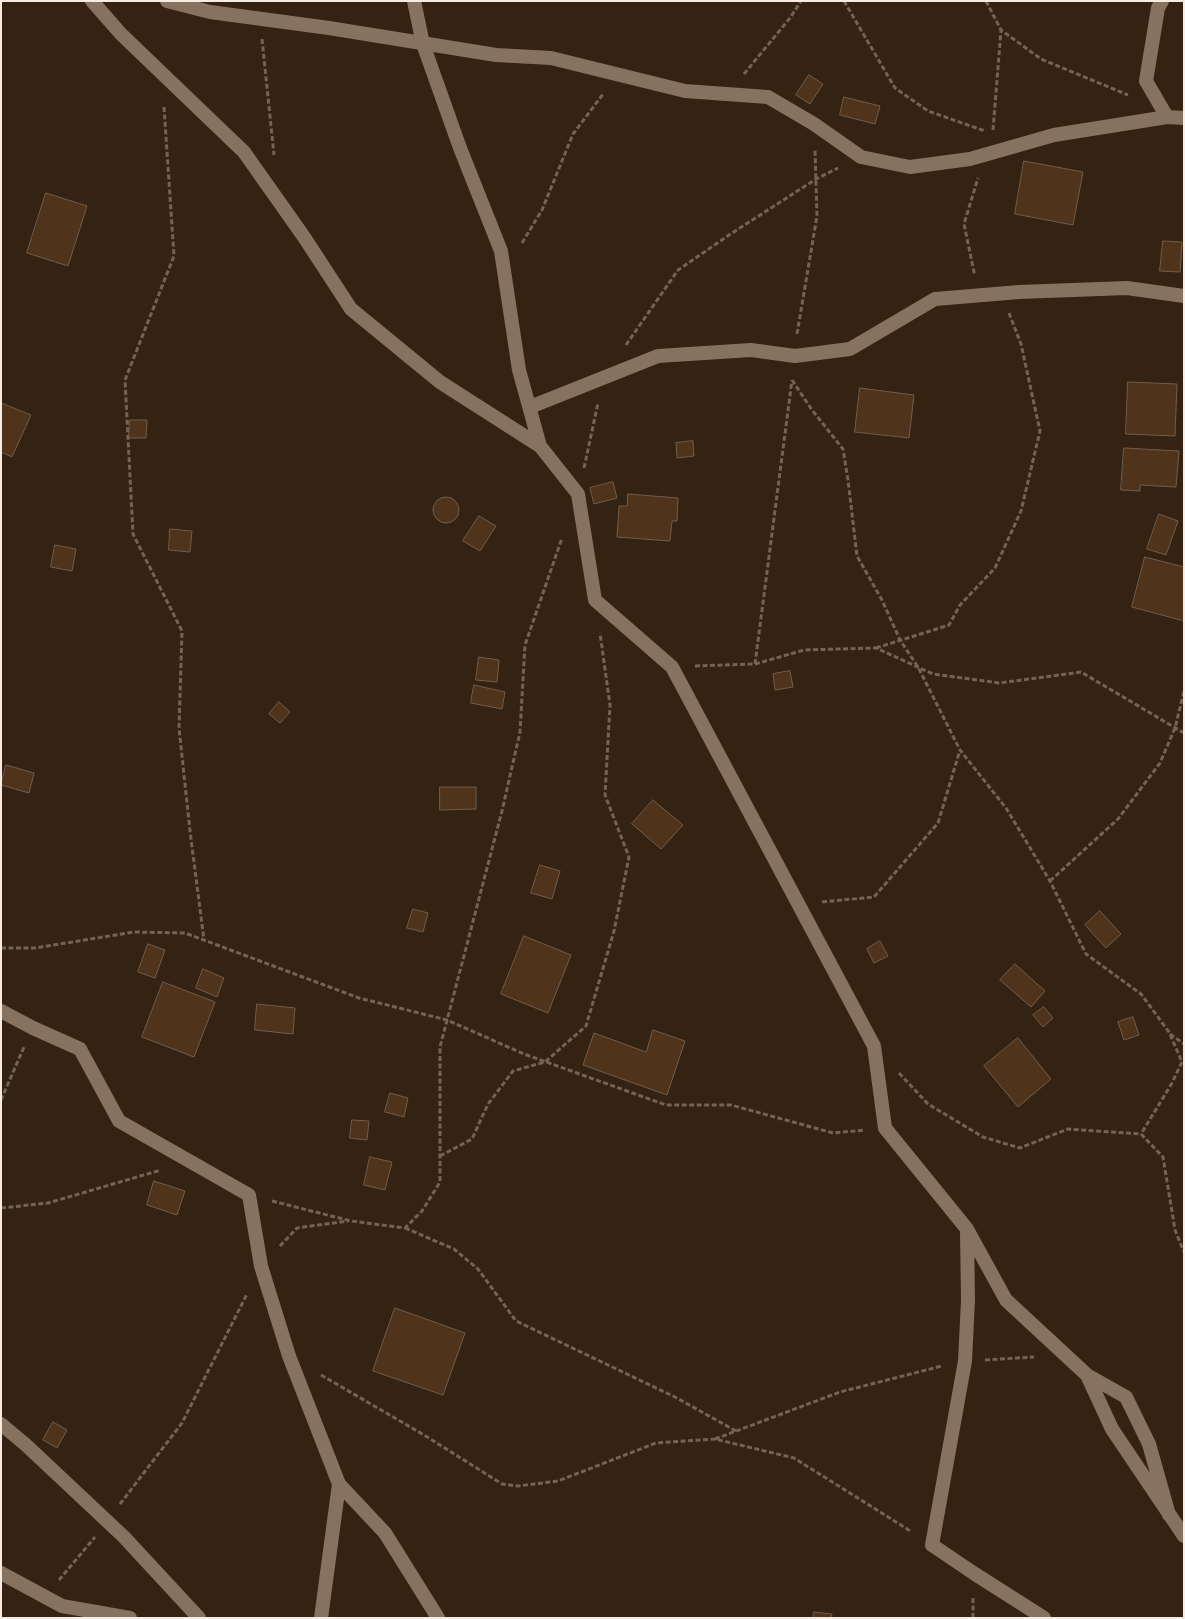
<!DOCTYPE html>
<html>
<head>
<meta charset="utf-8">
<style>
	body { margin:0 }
	#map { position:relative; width:1185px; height:1619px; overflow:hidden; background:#342213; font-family:"IBM Plex Sans",sans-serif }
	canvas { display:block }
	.frame { position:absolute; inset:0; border:2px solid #f8ece2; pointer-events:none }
</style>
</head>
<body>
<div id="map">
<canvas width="1185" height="1619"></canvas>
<div class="frame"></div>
</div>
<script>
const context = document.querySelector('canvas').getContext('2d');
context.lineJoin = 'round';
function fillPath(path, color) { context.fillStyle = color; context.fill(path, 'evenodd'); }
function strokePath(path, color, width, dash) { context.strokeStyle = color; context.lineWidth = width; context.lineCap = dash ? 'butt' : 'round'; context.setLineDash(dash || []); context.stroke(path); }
const building = new Path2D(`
	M809 75 823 84 810 104 796 95Z
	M844 97 880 106 875 124 840 115Z
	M1024 161 1083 172 1073 225 1015 214Z
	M46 193 87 206 68 266 27 253Z
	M1163 241 1182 242 1180 272 1160 271Z
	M1128 382 1177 384 1175 436 1126 434Z
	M860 388 914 395 909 438 855 432Z
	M1 403 31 415 12 457 1 452Z
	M130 420H147L146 438H129Z
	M693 441 694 456 677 458 676 443Z
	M1124 448 1179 451 1176 487 1140 485V491L1121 490Z
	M613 482 617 498 594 504 590 488Z
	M628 494 678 498 677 521H672L670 541 617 537 619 506H627Z
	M433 510a13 13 0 1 1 26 0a13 13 0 1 1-26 0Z
	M1159 514 1178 521 1166 555 1147 549Z
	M479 516 496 526 480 551 463 541Z
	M170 529 192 531 190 552 169 550Z
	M55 545 76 549 72 571 51 567Z
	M1145 557 1184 567V621L1132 607Z
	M479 657 499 660 497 682 476 680Z
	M790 671 793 687 775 690 773 674Z
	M474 685 505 692 502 709 471 703Z
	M279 702 290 712 280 723 269 714Z
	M6 765 34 773 29 793 1 785Z
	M440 787H476V809L440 810Z
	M653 800 683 825 661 849 632 824Z
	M540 865 560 871 552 899 531 893Z
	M413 909 428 913 423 932 407 928Z
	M1100 911 1121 934 1106 948 1085 925Z
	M524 936 571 955 548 1013 501 994Z
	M880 941 888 956 874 963 867 949Z
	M148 944 165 950 155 978 138 972Z
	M1015 964 1045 991 1031 1007 1000 980Z
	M203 969 224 978 217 997 196 988Z
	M163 982 215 1002 194 1057 142 1037Z
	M257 1004 295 1008 293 1034 255 1030Z
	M1044 1007 1053 1018 1043 1027 1033 1015Z
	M1133 1017 1139 1035 1124 1040 1118 1022Z
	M653 1030 685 1041 667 1095 583 1065 594 1033 646 1052Z
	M1018 1038 1051 1079 1018 1107 984 1066Z
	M390 1093 408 1098 404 1117 385 1112Z
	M352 1120 369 1121 367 1140 350 1138Z
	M370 1157 392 1162 385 1190 364 1185Z
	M154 1181 185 1191 177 1215 147 1205Z
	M395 1308 465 1333 443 1395 373 1371Z
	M53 1422 67 1430 57 1448 43 1440Z
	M814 1612 832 1614 831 1618H813Z`);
fillPath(building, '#4f341b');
strokePath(building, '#715d4c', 1);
strokePath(new Path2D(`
	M844 1 895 88 928 111 985 131
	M986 1 1001 30 1041 59 1128 95
	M262 39 274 155
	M744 74 790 18 801 1
	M164 107 174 256 125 380 133 534 182 631 179 728 190 831 204 940
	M993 130 1001 30
	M522 243 542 210 573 134 603 94
	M975 273 974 272 964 224 978 178
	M797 334 817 216 815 150
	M626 345 678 270 729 235 816 179 838 168
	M792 380 812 410 843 449 848 480 857 556 882 600 900 640 918 667 960 750 1006 808 1050 881 1086 954 1141 994 1169 1032 1182 1062 1172 1083 1141 1134
	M584 468 598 403
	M876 648 949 625 960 605 995 568 1021 511 1040 431 1021 344 1009 313
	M755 664 804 650 876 648 933 674 999 683 1081 672 1184 733
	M695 666 755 664 792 380
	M1050 881 1118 819 1160 763 1175 728 1184 691
	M822 902 874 897 938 823 960 750
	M1 948H35L134 932 185 933 359 998 447 1020 524 1054 666 1105H731L833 1133 865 1130
	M1170 1034 1184 1044
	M899 1073 928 1104 983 1137 1020 1148 1068 1129 1141 1134 1163 1157 1175 1230 1184 1252
	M1 1100 24 1047
	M440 1156 472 1139 488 1104 513 1071 545 1062 586 1026 614 931 629 857 605 795 610 705 600 633
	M272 1201 351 1221 405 1228 422 1211 440 1182V1047L502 811 520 732 525 645 562 538
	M1 1208 48 1203 161 1170
	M405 1228 454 1249 478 1269 516 1321 675 1397 736 1431
	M280 1246 297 1228 348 1221
	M985 1360 1034 1357
	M321 1375 424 1435 502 1484 518 1486 558 1481 656 1443 715 1439 794 1458 912 1532
	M715 1439 840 1392 942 1366
	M120 1504 182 1423 247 1294
	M59 1580 95 1537
	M973 1618V1598`), '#736356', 3, [5, 2.5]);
strokePath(new Path2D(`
	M92 1 121 34 244 152 304 237 351 309 440 382 540 446 578 494 595 600 672 667 874 1046 885 1128 967 1229 1006 1300 1087 1375 1126 1397 1149 1444 1169 1515
	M167 1 210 12 329 28 496 55 551 58 685 91 768 97 814 124 861 157 910 167 970 159 1054 135 1167 117 1184 118
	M414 1 423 44 460 148 501 251 519 370 540 446
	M1162 1 1158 8 1146 81 1167 117
	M530 407 658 356 751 350 795 356 850 349 935 299 1019 292 1127 288 1184 296
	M1 1011 33 1028 80 1049 119 1121 249 1195 261 1266 289 1356 339 1484 385 1533 438 1618
	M967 1232 968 1300 965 1361 932 1545 975 1574 1044 1618
	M1087 1375 1112 1429 1184 1536
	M1 1424 26 1445 124 1537 199 1618
	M1 1573 62 1606 130 1618
	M321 1618 339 1484`), '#877260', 14);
</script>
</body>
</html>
